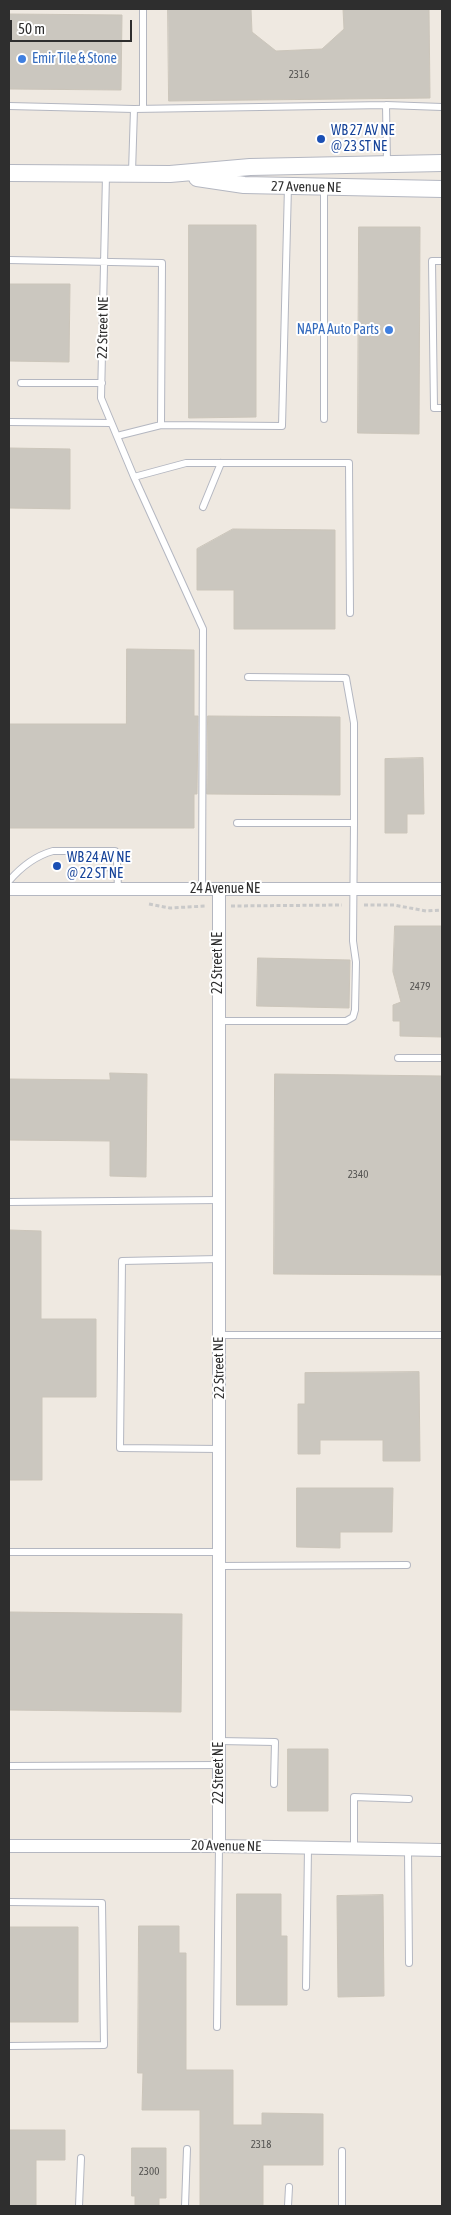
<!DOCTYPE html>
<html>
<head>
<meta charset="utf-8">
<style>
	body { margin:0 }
	#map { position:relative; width:451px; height:2215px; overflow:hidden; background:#efe9e1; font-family:"Asap Condensed",sans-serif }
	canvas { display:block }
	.frame { position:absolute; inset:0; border:10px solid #2e2e2e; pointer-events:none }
	.scale { position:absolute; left:10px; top:20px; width:122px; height:22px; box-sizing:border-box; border:2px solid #2e2e2e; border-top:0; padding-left:6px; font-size:15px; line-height:18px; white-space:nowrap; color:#2e2e2e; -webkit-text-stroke:4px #fff; paint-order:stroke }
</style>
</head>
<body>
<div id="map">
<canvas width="451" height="2215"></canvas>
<div class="frame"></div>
<div class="scale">50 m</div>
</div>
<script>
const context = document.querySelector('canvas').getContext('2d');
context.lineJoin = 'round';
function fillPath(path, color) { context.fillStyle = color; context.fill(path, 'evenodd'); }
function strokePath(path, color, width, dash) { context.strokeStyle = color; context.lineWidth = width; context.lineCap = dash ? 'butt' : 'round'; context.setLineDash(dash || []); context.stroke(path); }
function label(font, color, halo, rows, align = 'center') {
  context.font = font + ' "Asap Condensed",sans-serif'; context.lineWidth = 4; context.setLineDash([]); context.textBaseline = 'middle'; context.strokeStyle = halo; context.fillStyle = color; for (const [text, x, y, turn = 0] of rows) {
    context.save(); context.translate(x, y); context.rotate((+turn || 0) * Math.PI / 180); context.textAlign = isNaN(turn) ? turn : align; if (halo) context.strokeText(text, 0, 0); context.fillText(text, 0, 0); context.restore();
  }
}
const building = new Path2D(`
	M168 9H251L252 32 276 51 322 49 344 29 343 9H429L430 98 169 101Z
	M9 14 122 15 121 90 9 89Z
	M189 225H256V417L189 418Z
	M359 227H420L419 434 358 433Z
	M9 284H70L69 362 9 361Z
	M9 448 70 449V509L9 508Z
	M233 529 335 530V629H234V590H197V549Z
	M127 649 194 650V716H198L197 794H194V828H9V724H126Z
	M208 716 340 717V795L207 794Z
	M423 758 424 814H407V833H385V759Z
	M395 926H442V1037L400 1036V1021H393V1005L401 1002 393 972Z
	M258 958 350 960 349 1008 257 1006Z
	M110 1073 147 1074 146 1177 110 1176V1141L9 1140V1079L110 1080Z
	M275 1074 442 1076V1275L274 1274Z
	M9 1230 41 1231V1319H96V1397H42V1480H9Z
	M419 1372 420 1461H383V1440H320V1454H298V1404H305V1373Z
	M297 1488H393L392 1532H340V1548L297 1547Z
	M9 1612 182 1614 181 1712 9 1710Z
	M288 1749H328V1811H288Z
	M237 1894H281V1936H287V2005H237Z
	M383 1895 384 1996 338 1997 337 1896Z
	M139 1926H179V1953H186V2070H233V2125H262V2113L323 2114V2165H263V2206H200V2110H142L143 2073H138Z
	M9 1927H78V2022H9Z
	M9 2130H65V2160H36V2206H9Z
	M132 2148H166V2198H159V2206H135V2196H132Z`);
fillPath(building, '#cbc7bf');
strokePath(building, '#cbc5ba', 1);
const service = new Path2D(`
	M143 9V109
	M9 106 134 109
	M387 163 386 105 442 107
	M132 172 134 109 386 105
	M106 175 101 398 134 477 203 629 202 890
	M324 188V419
	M9 260 162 263 161 425 117 436
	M442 261H432L434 408H442
	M21 383H102
	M9 422 111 423
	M161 425 282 426 288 186
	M134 477 186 463H349L350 613
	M203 507 221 463
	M248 677 346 678 354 723V823
	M9 881C21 867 35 856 53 851H115L117 861 118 889
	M218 1021H346L353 1017 355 1010 356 962 353 941 354 823H237
	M398 1058H442
	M9 1202 220 1200
	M219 1259 122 1261 120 1448 220 1449
	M218 1335H442
	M9 1552H220
	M220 1566 407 1565
	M219 1741 275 1742 274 1784
	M9 1766 219 1765
	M354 1849V1797L409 1799
	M408 1850 409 1963
	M9 1902 102 1903 104 2045 9 2046
	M306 1987 308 1848
	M217 2027 219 1846
	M79 2206 81 2158
	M185 2206 187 2149
	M288 2206 289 2187
	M342 2206V2151`);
const minor = new Path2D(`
	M9 889H442
	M219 890V1846
	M9 1846H219L442 1850`);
const tertiary = new Path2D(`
	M9 173 170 174 250 167 442 163
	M197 178 244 185 442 189`);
strokePath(service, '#b4b7c1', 8);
strokePath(minor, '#b4b7c1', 14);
strokePath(tertiary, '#b4b7c1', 18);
strokePath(new Path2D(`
	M98 870H108
	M149 904 170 908 205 906
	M364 905H394L426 911 442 910
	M231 906 342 905`), '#c9c9c9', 3, [4, 2.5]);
strokePath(service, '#fff', 6);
strokePath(minor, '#fff', 12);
strokePath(tertiary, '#fff', 16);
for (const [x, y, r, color] of [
	[22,59,5,"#3f7fe0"],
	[321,139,5,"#1a4fb4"],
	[389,330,5,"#3f7fe0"],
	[57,866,5,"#1a4fb4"]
]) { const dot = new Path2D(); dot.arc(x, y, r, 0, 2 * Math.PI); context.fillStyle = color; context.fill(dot); strokePath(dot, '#fff', 2); }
label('11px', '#555452', null, [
	["2316",299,75],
	["2479",420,987],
	["2340",358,1175],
	["2318",261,2145],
	["2300",149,2172]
]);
label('14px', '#366cbe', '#fff', [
	["Emir Tile & Stone",32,59],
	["NAPA Auto Parts",379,330,"right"]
], 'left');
label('14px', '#164399', '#fff', [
	["WB 27 AV NE",331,131],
	["@ 23 ST NE",331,147],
	["WB 24 AV NE",67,858],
	["@ 22 ST NE",67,874]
], 'left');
label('14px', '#2e2e2e', '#fff', [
	["27 Avenue NE",306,187,1],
	["22 Street NE",103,328,-89],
	["24 Avenue NE",225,889],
	["22 Street NE",218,963,-90],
	["22 Street NE",219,1368,-91],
	["22 Street NE",219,1773,-90],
	["20 Avenue NE",226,1846,1]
]);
</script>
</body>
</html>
